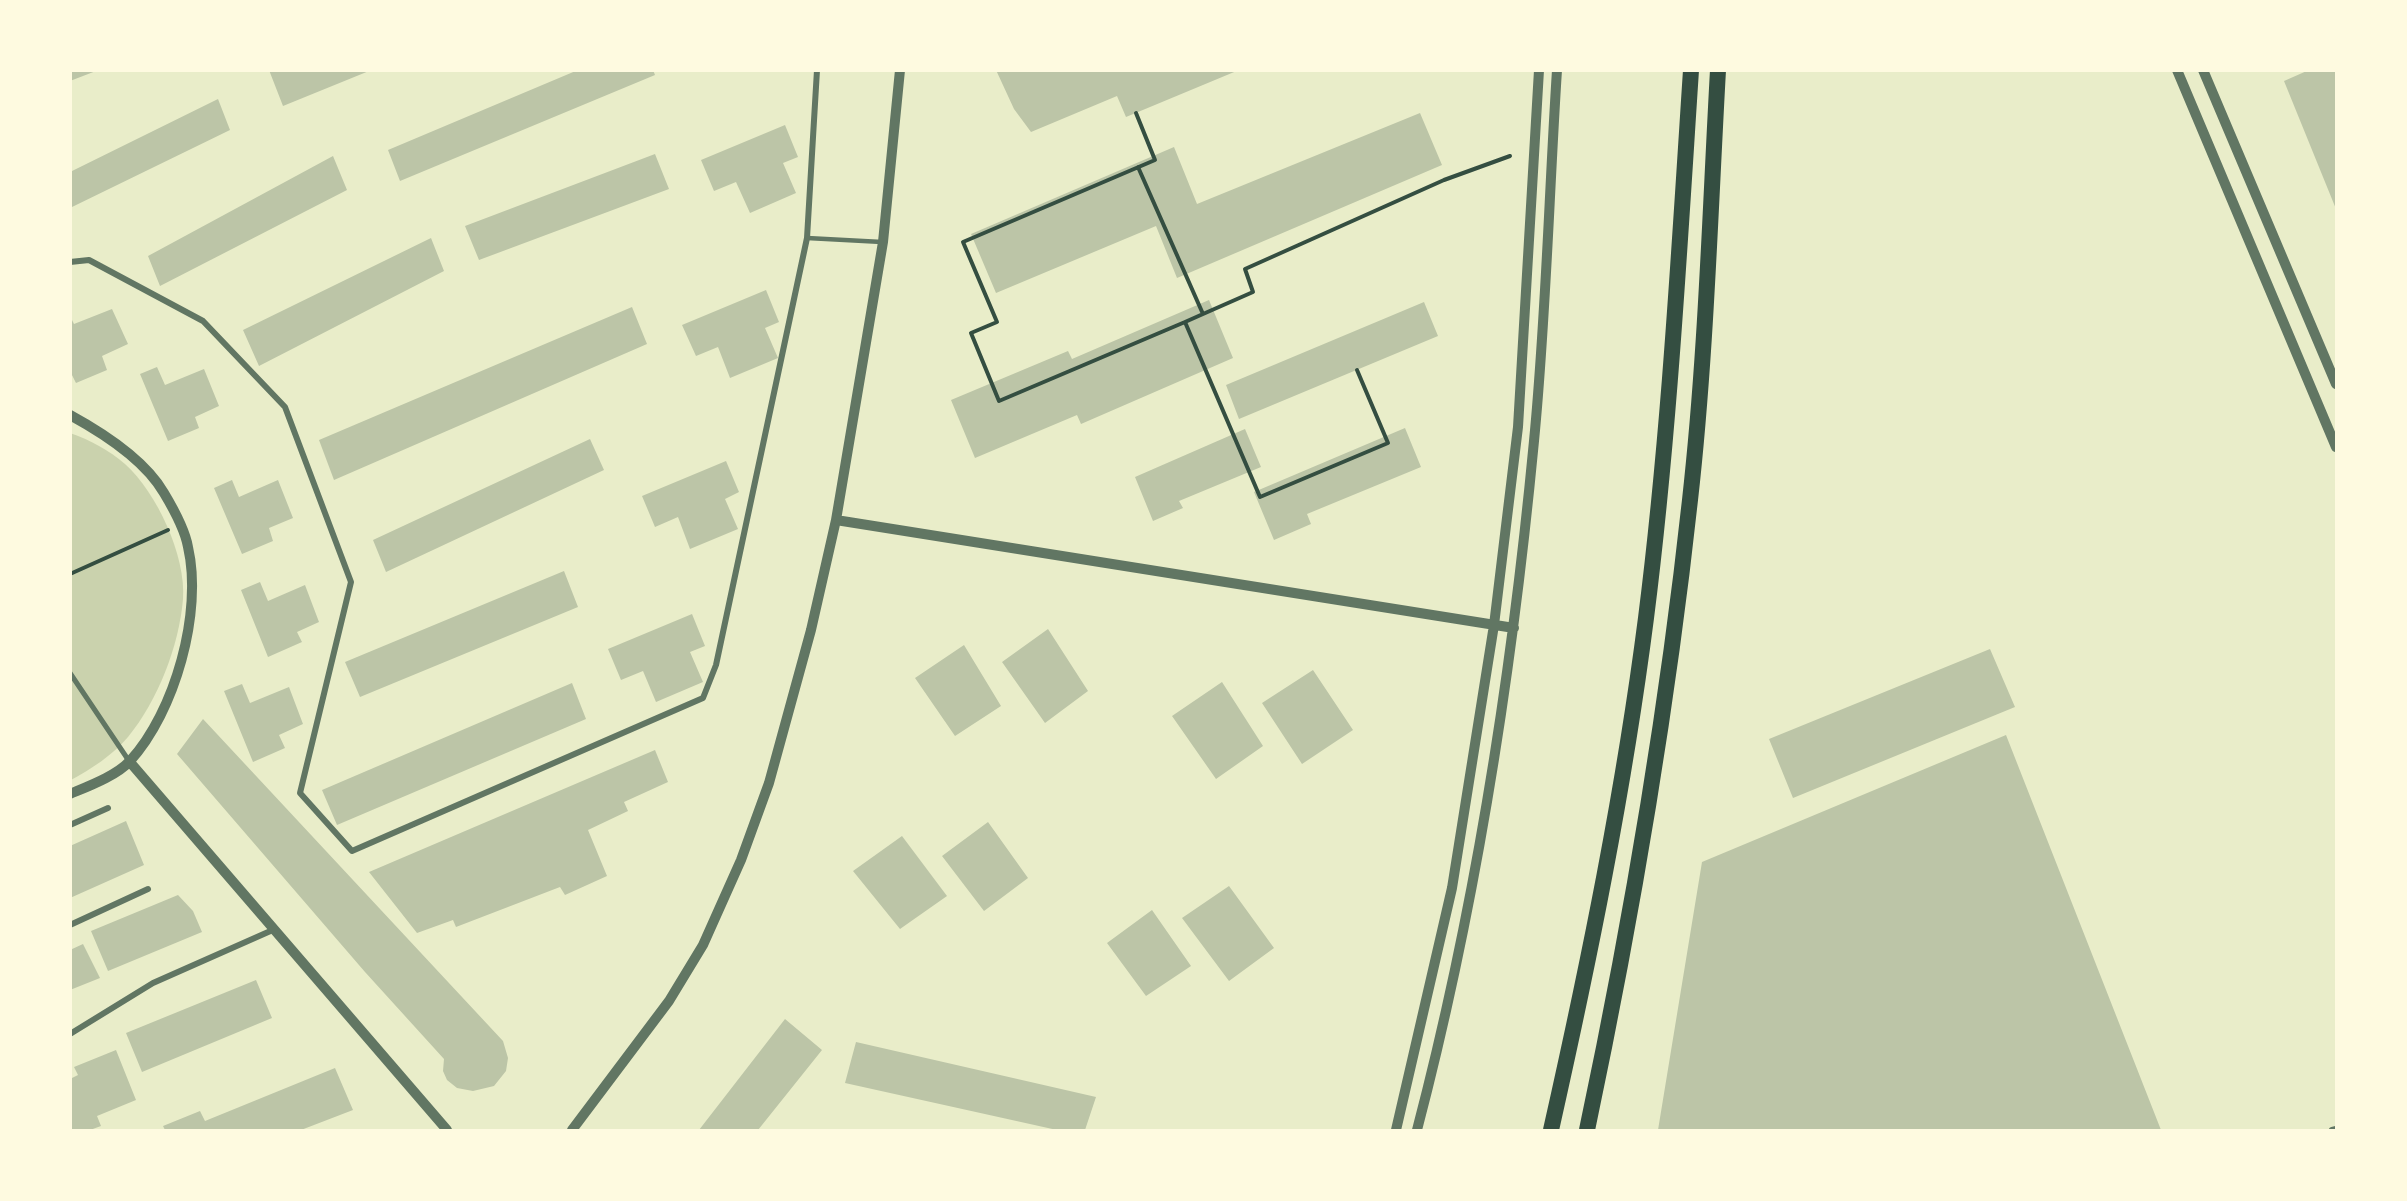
<!DOCTYPE html>
<html>
<head>
<meta charset="utf-8">
<style>
	body { margin:0 }
	#map { position:relative; width:2407px; height:1201px; overflow:hidden; background:#e9edc9; font-family:Commissioner,sans-serif }
	canvas { display:block }
	.frame { position:absolute; inset:0; border:72px solid #fefae0; pointer-events:none }
</style>
</head>
<body>
<div id="map">
<canvas width="2407" height="1201"></canvas>
<div class="frame"></div>
</div>
<script>
const context = document.querySelector('canvas').getContext('2d');
context.lineJoin = 'round';
function fillPath(path, color) { context.fillStyle = color; context.fill(path, 'evenodd'); }
function strokePath(path, color, width, dash) { context.strokeStyle = color; context.lineWidth = width; context.lineCap = dash ? 'butt' : 'round'; context.setLineDash(dash || []); context.stroke(path); }
fillPath(new Path2D(`
	M70 433C90 440 109 450 125 464 157 493 186 556 183 599 179 646 158 700 128 737 113 755 91 769 71 780Z`), '#cad2ad');
fillPath(new Path2D(`
	M70 70H96V71L70 81Z
	M269 70H369V71L283 106Z
	M578 70H653L655 75 400 181 388 150Z
	M996 70H1239L1126 117 1117 96 1031 132 1014 109Z
	M2309 70H2336V209L2284 81Z
	M218 99 230 130 72 207 70 172Z
	M1420 113 1442 165 1177 278 1156 226 996 293 971 234 1174 147 1197 204Z
	M785 125 798 157 783 163 796 193 750 213 736 182 714 191 701 160Z
	M655 154 669 189 479 260 465 226Z
	M333 156 347 190 160 286 148 256Z
	M431 238 444 271 259 366 243 330Z
	M766 290 779 322 765 328 778 358 730 378 718 347 696 356 682 325Z
	M1209 300 1233 358 1081 424 1077 415 975 458 951 400 1068 351 1072 359Z
	M1424 302 1438 336 1239 419 1226 385Z
	M632 307 647 344 334 480 319 440Z
	M112 309 128 344 102 356 107 370 76 383 70 371V316L74 324Z
	M157 367 165 385 204 369 219 406 195 417 199 428 168 441 140 374Z
	M1405 428 1421 467 1307 514 1311 524 1274 540 1254 492Z
	M1245 429 1261 467 1179 501 1183 508 1153 521 1135 477Z
	M590 439 604 470 386 572 373 540Z
	M726 461 739 492 725 499 738 529 690 549 678 517 655 527 642 496Z
	M232 480 239 497 278 480 293 518 269 528 273 541 242 554 214 488Z
	M564 571 578 607 360 697 345 662Z
	M260 582 268 601 305 585 319 622 297 632 302 642 268 657 241 590Z
	M692 614 705 646 690 652 703 682 656 702 643 671 621 680 608 649Z
	M1048 629 1088 691 1045 723 1002 662Z
	M964 645 1001 706 955 736 915 678Z
	M1990 649 2015 707 1793 798 1769 739Z
	M1313 670 1353 730 1302 764 1262 703Z
	M1222 682 1263 746 1216 779 1172 716Z
	M572 683 586 719 337 825 322 790Z
	M242 684 250 703 289 687 303 724 279 735 285 748 253 762 224 691Z
	M203 719 503 1041 508 1058 506 1071 494 1086 473 1091 457 1088 447 1080 443 1071 444 1059 365 972 177 754Z
	M2006 735 2161 1130H1658L1702 862Z
	M655 750 668 782 624 802 628 811 588 830 607 876 565 895 560 887 456 927 453 920 417 933 369 872Z
	M126 821 144 865 70 898V846Z
	M988 822 1028 878 984 911 942 856Z
	M902 836 947 896 900 929 853 871Z
	M1229 886 1274 948 1229 981 1182 918Z
	M178 895 193 911 202 932 108 971 91 931Z
	M1152 910 1191 966 1146 996 1107 943Z
	M83 944 100 978 70 990V950Z
	M256 980 272 1018 142 1072 126 1033Z
	M785 1019 822 1050 758 1130H699Z
	M856 1042 1096 1097 1085 1130H1057L845 1083Z
	M116 1050 136 1100 97 1116 101 1126 90 1130H70V1079L78 1075 74 1067Z
	M335 1068 353 1110 301 1130H165L163 1126 200 1111 205 1121Z`), '#bcc5a7');
strokePath(new Path2D(`
	M1136 113 1155 160 963 242 997 322 971 333 999 401 1185 322
	M1138 167 1203 314 1185 322 1260 497 1388 443 1357 370
	M1203 314 1253 292 1245 269 1444 180 1510 156
	M70 574 168 530`), '#344e41', 4);
strokePath(new Path2D(`
	M807 238 882 242`), '#617663', 4.5);
strokePath(new Path2D(`
	M70 673 129 761`), '#617663', 5);
strokePath(new Path2D(`
	M70 262 89 260 203 321 285 407 351 582 300 793 352 851 703 698 716 665 807 238 817 70
	M70 825 108 808
	M70 925 148 889
	M70 1034 153 983 275 929
	M2332 1130 2336 1129`), '#617663', 6);
strokePath(new Path2D(`
	M2177 70 2336 447
	M2203 70 2336 384
	M70 415C103 433 145 460 164 493 173 508 185 530 188 547 203 612 175 712 130 761 116 776 89 786 70 794
	M836 520 1514 628
	M129 761 447 1130
	M572 1130 669 1001 703 945 741 860 769 783 811 630 836 520 883 242 900 70
	M1396 1130 1452 888 1494 625 1518 427 1539 70
	M1417 1130C1476 905 1512 673 1534 441 1546 318 1549 194 1557 70`), '#617663', 10);
strokePath(new Path2D(`
	M1551 1130C1589 961 1624 790 1646 618 1669 436 1679 253 1691 70
	M1587 1130C1631 922 1667 712 1690 500 1706 357 1710 213 1718 70`), '#344e41', 16);
</script>
</body>
</html>
